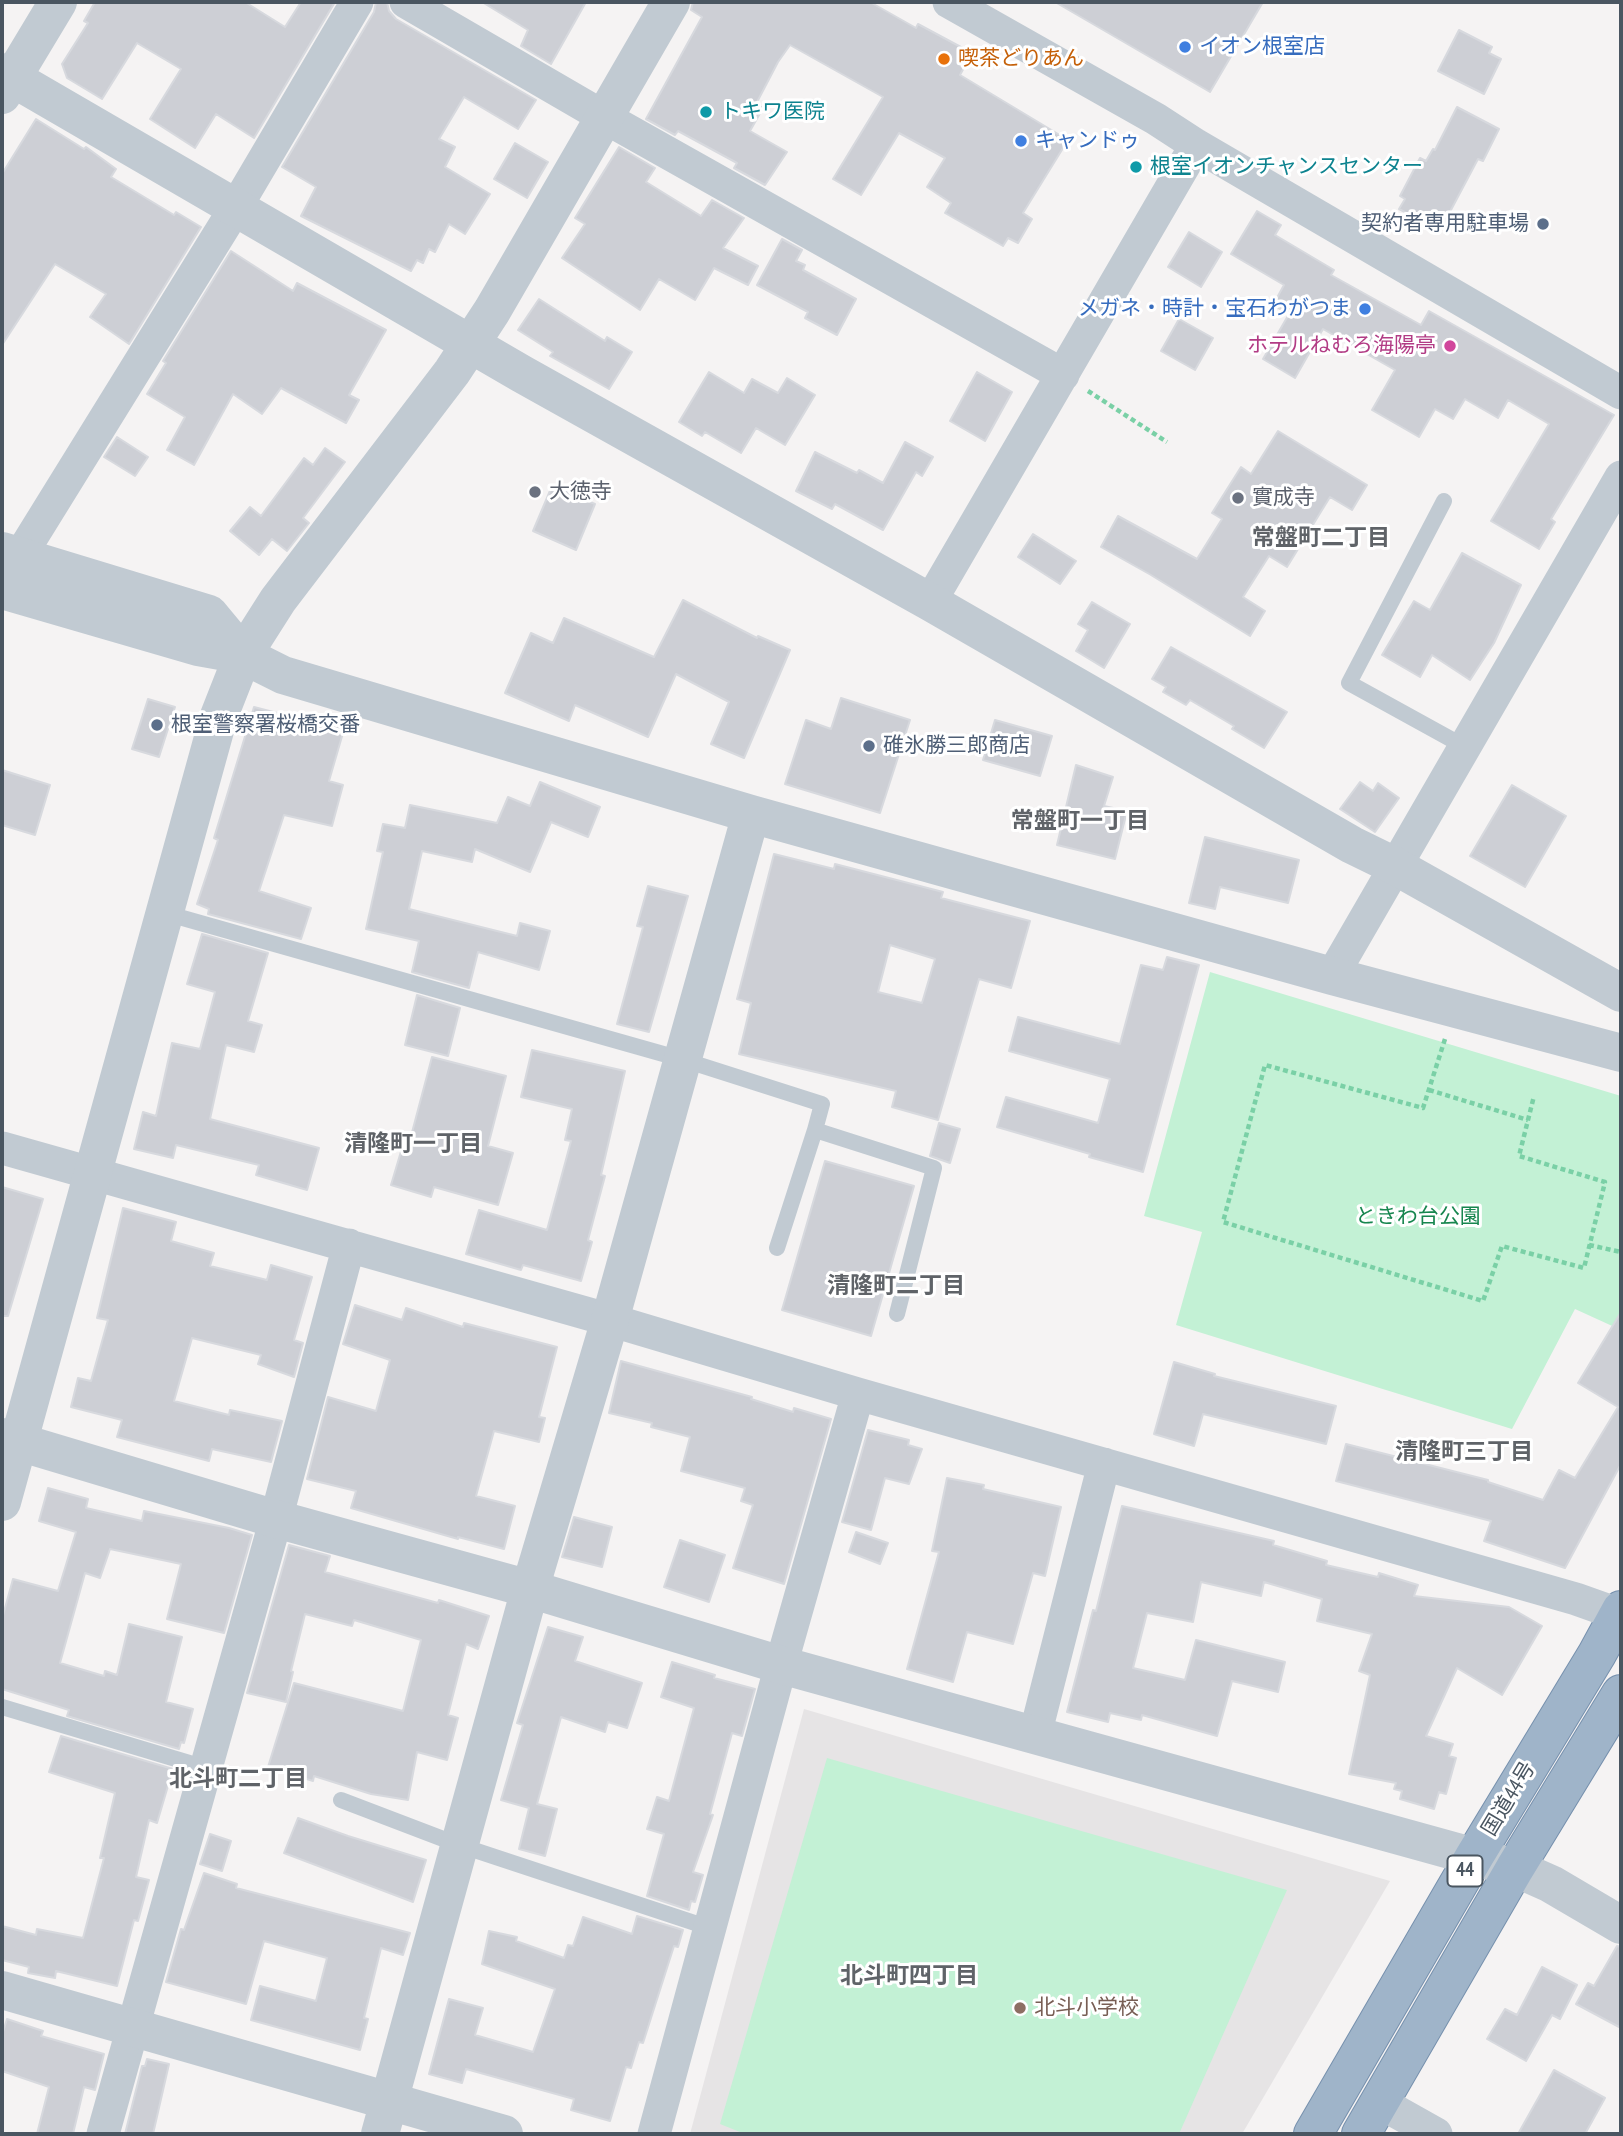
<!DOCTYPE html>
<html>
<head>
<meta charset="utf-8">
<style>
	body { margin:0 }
	#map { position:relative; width:1623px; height:2136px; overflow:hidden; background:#f5f3f3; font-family:"PT Sans Narrow",sans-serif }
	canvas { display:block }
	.frame { position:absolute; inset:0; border:4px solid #4a5661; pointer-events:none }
</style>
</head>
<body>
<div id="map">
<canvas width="1623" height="2136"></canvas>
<div class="frame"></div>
</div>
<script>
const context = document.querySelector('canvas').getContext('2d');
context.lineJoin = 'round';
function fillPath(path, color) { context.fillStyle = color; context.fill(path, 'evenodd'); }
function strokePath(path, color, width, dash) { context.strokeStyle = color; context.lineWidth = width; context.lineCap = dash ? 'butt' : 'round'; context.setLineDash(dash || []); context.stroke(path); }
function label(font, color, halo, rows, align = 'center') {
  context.font = font + ' "PT Sans Narrow","Noto Sans JP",sans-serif'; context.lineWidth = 6; context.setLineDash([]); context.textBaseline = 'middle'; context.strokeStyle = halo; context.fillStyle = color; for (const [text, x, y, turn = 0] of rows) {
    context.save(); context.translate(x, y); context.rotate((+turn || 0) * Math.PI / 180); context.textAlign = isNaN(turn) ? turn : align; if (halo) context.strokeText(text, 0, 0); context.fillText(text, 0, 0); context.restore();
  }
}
fillPath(new Path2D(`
	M804 1709 1390 1881 1242 2134H690Z`), '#e6e4e5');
fillPath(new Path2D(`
	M1210 972 1621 1096V1330L1575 1309 1512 1429 1176 1325 1202 1232 1144 1216Z
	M827 1758 1287 1890 1179 2134H745L720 2124Z`), '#c3f1d5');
const building = new Path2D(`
	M95 2H245L285 27 301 2H335L254 138 216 114 195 148 150 119 181 69 137 43 102 99 67 78 62 64 88 23 84 21Z
	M376 2H387L389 11 396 19 536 100 518 129 464 97 439 139 455 147 445 167 490 194 465 234 449 224 435 252 429 249 423 263 417 260 411 271 301 216 316 187 282 167 374 12Z
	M482 2H586L551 64 521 46 528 30Z
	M693 2H870L916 28 918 24 972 53 960 75 1068 140 1023 213 1032 219 1018 243 1008 238 1003 246 945 213 951 203 927 187 945 158 899 133 861 195 833 179 883 97 790 45 778 62 756 104 763 108 750 131 787 152 765 185 734 168 737 163 678 131 675 135 646 119 702 17 691 10Z
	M1055 2H1263L1210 92Z
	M1459 30 1492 47 1489 53 1501 59 1484 94 1438 71Z
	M1457 107 1499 129 1483 161 1478 159 1443 225 1432 219 1429 225 1399 209 1405 199 1400 196 1420 158 1426 161 1433 149 1435 150Z
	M36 119 84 149 86 147 116 169 111 177 174 215 176 212 201 227 129 344 90 317 106 294 55 264 2 345V174Z
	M515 143 548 162 527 198 494 179Z
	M619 147 655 168 646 182 701 216 712 200 744 218 723 248 758 266 748 285 714 268 695 300 659 279 640 310 562 258 585 224 575 218Z
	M1257 211 1281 225 1275 235 1334 270 1331 275 1421 325 1429 311 1614 415 1551 519 1555 522 1539 549 1491 521 1549 424 1508 400 1498 418 1465 399 1453 419 1435 409 1419 437 1372 410 1395 370 1323 329 1295 378 1263 359 1289 314 1273 305 1284 285 1231 254Z
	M1189 232 1222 252 1201 287 1168 267Z
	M782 239 802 250 796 261 805 265 803 270 856 299 837 335 805 318 808 312 757 285Z
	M231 251 293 291 297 283 386 330 349 395 359 400 346 423 281 388 262 414 233 394 194 465 167 450 185 417 147 394 166 363 163 361Z
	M539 299 605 341 607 337 632 352 609 389 550 356 553 352 518 330Z
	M1179 319 1213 338 1195 370 1161 351Z
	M709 372 744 393 752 379 778 393 787 378 815 395 785 445 756 428 741 453 705 432 702 436 679 422Z
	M977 372 1012 392 985 441 950 421Z
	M1278 431 1367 485 1352 510 1330 497 1287 567 1269 556 1243 597 1265 611 1250 636 1151 575 1101 547 1118 516 1197 559 1222 519 1212 513 1241 467 1251 474Z
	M117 437 148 457 135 476 104 457Z
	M905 442 933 457 922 476 916 472 883 530 835 504 832 509 796 491 815 452 857 473 859 470 883 483Z
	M325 448 345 462 303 518 309 523 287 551 272 539 259 555 230 531 250 507 261 516 304 458 313 465Z
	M552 486 595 504 576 550 533 531Z
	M1033 534 1076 561 1060 584 1018 557Z
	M1462 553 1521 585 1494 643 1470 680 1432 655 1420 677 1382 655 1414 601 1430 610Z
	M683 600 757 638 758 636 790 650 744 758 711 744 729 702 676 674 648 737 575 705 569 721 505 693 531 633 553 643 564 618 654 657Z
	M1092 602 1130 624 1104 668 1076 651 1088 630 1078 624Z
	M1171 647 1287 712 1264 748 1232 729 1234 726 1190 700 1186 705 1163 692 1166 687 1152 679Z
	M841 698 910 720 880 813 785 784 806 720 831 729Z
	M148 699 175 707 159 757 132 749Z
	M254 707 308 721 310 716 345 726 329 781 343 785 332 826 284 815 259 891 311 908 301 939 208 914 209 909 197 904 218 840 214 838Z
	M995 720 1052 736 1040 776 983 760Z
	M1076 765 1113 777 1104 806 1127 811 1115 859 1057 845Z
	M2 770 50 785 35 835 2 825Z
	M540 782 600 807 588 837 551 822 530 872 475 849 472 862 422 851 409 909 517 936 520 923 550 931 539 970 478 952 469 988 412 972 419 941 366 929 383 852 377 851 383 824 405 828 410 805 497 823 508 797 530 806Z
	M1360 782 1373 791 1378 783 1399 798 1375 832 1340 809Z
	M1512 785 1566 816 1525 887 1470 856Z
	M1205 837 1299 860 1288 903 1220 887 1215 909 1189 903Z
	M774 854 834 869 835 864 943 892 941 898 1030 921 1011 988 979 979 938 1120 892 1107 896 1091 739 1054 751 1003 737 999ZM890 945 935 959 922 1003 878 992Z
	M648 886 688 896 649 1032 617 1024 643 927 637 926Z
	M202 934 268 953 248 1021 262 1025 254 1052 226 1045 210 1119 319 1148 307 1190 256 1175 259 1165 176 1145 173 1158 134 1149 143 1112 156 1116 172 1043 200 1049 215 992 187 984Z
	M1167 957 1199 965 1143 1172 1089 1157 1090 1154 997 1127 1006 1097 1098 1123 1110 1079 1009 1051 1018 1017 1120 1044 1141 965 1163 970Z
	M417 995 460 1008 448 1056 405 1045Z
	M532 1050 625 1071 601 1175 605 1176 588 1240 592 1242 581 1281 523 1265 521 1270 466 1254 479 1210 547 1230 571 1141 565 1140 572 1109 521 1097Z
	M432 1057 506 1076 488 1146 513 1153 498 1205 434 1187 431 1197 391 1185 405 1138 410 1140Z
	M939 1123 960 1129 950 1163 930 1156Z
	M825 1161 914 1186 871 1336 782 1310Z
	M2 1187 43 1199 8 1316H2Z
	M123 1208 176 1222 171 1241 214 1253 210 1266 267 1280 271 1265 312 1277 294 1340 303 1343 294 1377 258 1364 261 1355 192 1338 174 1401 229 1415 230 1410 282 1421 271 1462 212 1449 209 1461 117 1437 122 1420 71 1407 78 1378 91 1381 108 1320 97 1318Z
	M355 1305 402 1320 406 1308 463 1327 464 1323 557 1347 539 1417 545 1418 539 1442 494 1431 476 1496 515 1506 504 1549 458 1537V1539L351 1508 356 1491 307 1479 328 1397 376 1411 390 1360 343 1344Z
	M1621 1312V1464L1565 1568 1484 1541 1491 1521 1336 1481 1346 1444 1488 1480V1482L1543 1500 1559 1470 1575 1478 1618 1407 1578 1383Z
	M621 1361 752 1397 751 1399 793 1412 794 1408 831 1419 784 1584 733 1568 753 1505 741 1501 745 1488 681 1471 690 1437 651 1427 652 1423 609 1413Z
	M1174 1362 1215 1374 1214 1376 1336 1406 1326 1444 1203 1414 1194 1446 1154 1434Z
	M868 1430 909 1440 908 1445 922 1449 909 1484 885 1478 871 1530 842 1522Z
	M947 1478 984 1485 983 1489 1061 1507 1045 1576 1033 1573 1013 1644 967 1632 953 1682 907 1669 939 1552 932 1551Z
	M48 1488 88 1499 86 1508 142 1521 144 1511 229 1528 252 1535 224 1633 167 1619 181 1564 110 1549 100 1578 85 1573 60 1663 104 1676 105 1671 117 1675 129 1624 182 1637 166 1702 193 1709 184 1743 181 1742 179 1749 67 1716 69 1710 2 1689V1619L13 1579 58 1591 76 1532 39 1521Z
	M1122 1506 1274 1541 1273 1545 1327 1561 1326 1565 1378 1577 1379 1573 1418 1585 1414 1596 1509 1607 1542 1626 1502 1695 1457 1668 1426 1736 1453 1744 1449 1756 1456 1758 1446 1794 1439 1792 1434 1809 1400 1799 1402 1791 1394 1789 1396 1783 1349 1774 1370 1675 1359 1671 1372 1634 1317 1621 1322 1599 1264 1582 1261 1596 1201 1582 1193 1622 1147 1613 1133 1668 1185 1680 1196 1640 1285 1662 1278 1692 1232 1681 1217 1736 1142 1715 1141 1720 1110 1713 1108 1722 1067 1712 1093 1610 1096 1611Z
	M574 1517 612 1527 602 1567 562 1557Z
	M856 1532 888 1543 880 1564 849 1552Z
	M680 1540 725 1555 709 1602 664 1587Z
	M289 1545 330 1556 325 1572 438 1603 439 1600 489 1616 478 1649 466 1644 448 1715 458 1718 447 1760 417 1752 408 1800 371 1794 314 1776 313 1781 268 1767 294 1683 403 1711 421 1640 354 1620 352 1626 305 1614 291 1671 293 1672 286 1702 247 1693Z
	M548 1627 583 1637 575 1661 642 1683 627 1728 608 1722 605 1732 561 1717 537 1804 557 1809 545 1856 519 1849 529 1808 501 1800 523 1725 517 1723Z
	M672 1662 715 1675 714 1678 755 1689 742 1736 732 1733 710 1814 713 1815 693 1872 703 1875 695 1902 691 1901 689 1910 647 1896 664 1834 647 1829 657 1797 669 1801 694 1708 661 1697Z
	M61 1736 173 1769 157 1823 149 1820 136 1877 149 1880 138 1921 134 1920 117 1986 56 1971 55 1978 28 1973 29 1967 2 1960V1926L36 1935 37 1929 83 1938 104 1858H100L115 1793 49 1772Z
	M298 1818 348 1836 426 1860 413 1902 284 1853Z
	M210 1834 231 1841 222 1871 200 1864Z
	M204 1873 237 1884 236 1888 410 1933 403 1955 381 1948 364 2018 368 2019 360 2050 251 2020 260 1986 316 2001 327 1958 264 1941 246 2004 166 1982 181 1929 184 1930Z
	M637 1916 683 1930 678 1947 674 1946 643 2043 639 2042 631 2068 626 2067 610 2121 571 2110 574 2099 466 2069 462 2083 429 2074 449 1999 483 2008 475 2035 533 2052 555 1989 482 1964 489 1931 517 1937 516 1941 564 1958 568 1945 573 1946 583 1917 632 1934Z
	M1617 1946 1621 1947V2028L1576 2004 1588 1983 1594 1986Z
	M1542 1967 1577 1985 1560 2019 1552 2015 1526 2061 1487 2039 1505 2009 1517 2015Z
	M7 2019 43 2031 41 2036 104 2054 95 2090 84 2087 73 2134H37L49 2087 2 2071V2035Z
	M147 2059 169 2064 153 2134H125L142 2066H145Z
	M1554 2070 1605 2098 1585 2134H1518Z`);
fillPath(building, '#cdcfd5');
strokePath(building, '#d7d9de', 2);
const trunk = new Path2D(`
	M1313 2134 1474 1857 1597 1654 1621 1610
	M1361 2134 1515 1868 1621 1694`);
strokePath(trunk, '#7690ad', 40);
strokePath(new Path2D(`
	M1088 391 1167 442
	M1445 1039 1423 1108 1265 1065 1223 1222 1483 1301 1502 1246 1584 1268 1605 1182 1519 1156 1534 1096
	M1429 1090 1528 1120
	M1589 1245 1621 1252`), '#7ad0a6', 4.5, [5, 3.5]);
strokePath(new Path2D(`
	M1444 501 1349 683 1467 748
	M165 913 681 1059 822 1104 815 1130 934 1168 897 1314
	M777 1248 815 1130
	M2 1707 206 1768
	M341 1800 459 1845 710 1928`), '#c1cad2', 16);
strokePath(new Path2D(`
	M406 2 604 117 1063 375
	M949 2 1156 119 1196 145 1621 393
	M9 579 20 556 236 207 357 2
	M930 602 1196 145
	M1332 976 1621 477
	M2 1148 610 1320 858 1394 1576 1599 1621 1615
	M1035 1735 1104 1464
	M1379 2102 1436 2134
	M103 2134 276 1519 349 1245
	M654 2134 781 1665 858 1394`), '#c1cad2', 33);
strokePath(new Path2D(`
	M2 72 522 374 930 602 1352 845 1395 866 1621 993
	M2 95 58 2
	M2 551 209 614 243 655
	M2 590 198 647 243 655 283 675 751 814 1332 976 1621 1053
	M2 1437 276 1519 530 1589 781 1665 1515 1868 1551 1884 1621 1925
	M2 1502 219 716 243 655 278 600 452 372 492 311 671 2
	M2 1990 504 2134
	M380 2134 530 1589 610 1320 751 814`), '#c1cad2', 38);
strokePath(trunk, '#9fb4c9', 38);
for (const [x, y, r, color] of [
	[1185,47,7,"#3f7fe0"],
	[944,59,7,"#e8710a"],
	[706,112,7,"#0f9aa8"],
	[1021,141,7,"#3f7fe0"],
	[1136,167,7,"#0f9aa8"],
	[1543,224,7,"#5c6f8a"],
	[1365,309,7,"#3f7fe0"],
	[1450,346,7,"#d1479c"],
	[535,492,7,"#6b7280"],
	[1238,498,7,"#6b7280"],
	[157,725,7,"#5c6f8a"],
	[869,746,7,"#5c6f8a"],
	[1020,2008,7,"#8d6e63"]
]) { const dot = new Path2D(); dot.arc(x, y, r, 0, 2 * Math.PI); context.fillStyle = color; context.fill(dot); strokePath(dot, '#fff', 2.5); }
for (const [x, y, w] of [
	[1465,1871,35]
]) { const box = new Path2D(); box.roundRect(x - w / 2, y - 15.5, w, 31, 5); context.fillStyle = '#fff'; context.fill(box); strokePath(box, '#4a5661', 2); }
label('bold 19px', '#4a5661', null, [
	["44",1465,1871]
]);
label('21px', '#366cbe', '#fff', [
	["イオン根室店",1199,47],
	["キャンドゥ",1035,141],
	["メガネ・時計・宝石わがつま",1351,309,"right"]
], 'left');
label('21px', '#c56008', '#fff', [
	["喫茶どりあん",958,59]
], 'left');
label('21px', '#0d838f', '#fff', [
	["トキワ医院",720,112],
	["根室イオンチャンスセンター",1150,167]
], 'left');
label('21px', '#4e5e75', '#fff', [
	["契約者専用駐車場",1529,224,"right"],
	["根室警察署桜橋交番",171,725],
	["碓氷勝三郎商店",883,746]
], 'left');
label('21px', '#b23c85', '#fff', [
	["ホテルねむろ海陽亭",1436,346]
], 'right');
label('21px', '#5b616d', '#fff', [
	["大徳寺",549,492],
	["實成寺",1252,498]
], 'left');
label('21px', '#17864f', '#fff', [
	["ときわ台公園",1418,1217]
]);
label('21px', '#4a5661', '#fff', [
	["国道44号",1509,1799,-59]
]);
label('21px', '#785e54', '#fff', [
	["北斗小学校",1034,2008]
], 'left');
label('bold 23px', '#5f6368', '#fff', [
	["常盤町二丁目",1321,538],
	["常盤町一丁目",1080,821],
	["清隆町一丁目",413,1144],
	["清隆町二丁目",896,1286],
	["清隆町三丁目",1464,1452],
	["北斗町二丁目",238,1779],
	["北斗町四丁目",909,1976]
]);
</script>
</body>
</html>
